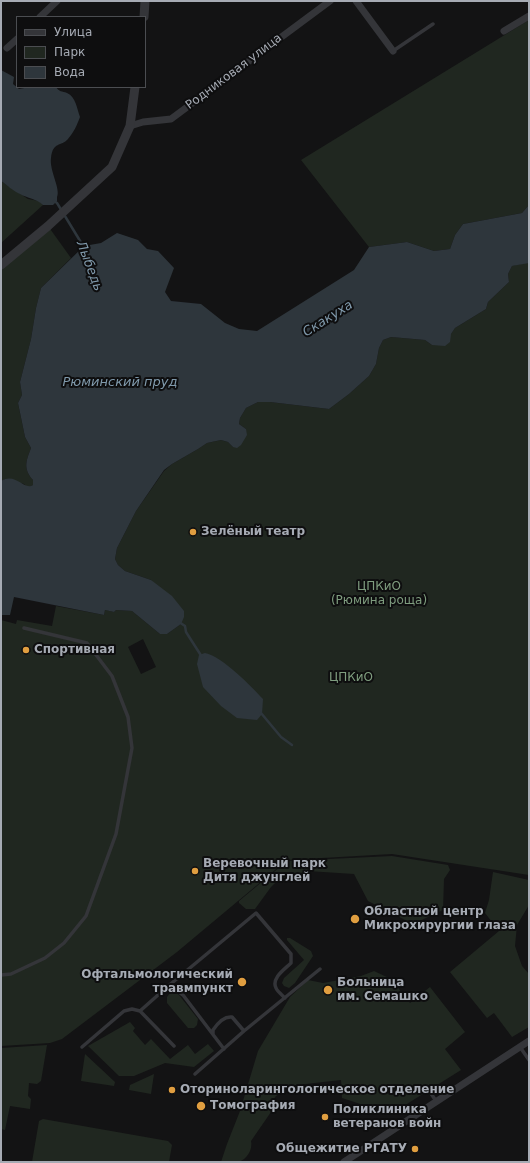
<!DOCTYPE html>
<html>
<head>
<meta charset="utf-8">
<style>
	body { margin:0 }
	#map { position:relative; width:530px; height:1163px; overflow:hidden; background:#131314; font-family:"DejaVu Sans",sans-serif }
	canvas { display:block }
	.frame { position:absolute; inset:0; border:2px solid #a6abb4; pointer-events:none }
	.legend { position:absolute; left:16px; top:16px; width:130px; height:72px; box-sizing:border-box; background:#0e0e0f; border:1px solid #4b4d51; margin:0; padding:5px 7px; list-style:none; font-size:12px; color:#a6abb4 }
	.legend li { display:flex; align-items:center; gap:8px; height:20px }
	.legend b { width:20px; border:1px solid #4b4d51 }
</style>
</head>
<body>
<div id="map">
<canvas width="530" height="1163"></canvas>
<div class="frame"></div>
<ul class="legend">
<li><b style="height:5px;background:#343539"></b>Улица</li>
<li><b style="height:11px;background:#202720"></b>Парк</li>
<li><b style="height:11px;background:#2e363c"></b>Вода</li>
</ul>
</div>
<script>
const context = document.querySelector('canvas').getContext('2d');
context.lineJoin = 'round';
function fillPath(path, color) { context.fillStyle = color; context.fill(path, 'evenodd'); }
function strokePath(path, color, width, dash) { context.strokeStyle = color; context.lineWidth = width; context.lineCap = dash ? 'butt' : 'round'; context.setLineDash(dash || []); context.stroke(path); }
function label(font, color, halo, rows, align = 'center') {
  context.font = font + ' "DejaVu Sans",sans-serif'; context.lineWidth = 4; context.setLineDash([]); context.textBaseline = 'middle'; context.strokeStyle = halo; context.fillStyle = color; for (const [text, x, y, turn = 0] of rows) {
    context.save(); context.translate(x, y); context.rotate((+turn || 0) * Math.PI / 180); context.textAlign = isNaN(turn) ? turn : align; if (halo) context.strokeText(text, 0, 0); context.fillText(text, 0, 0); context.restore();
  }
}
fillPath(new Path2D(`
	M529 20V205L522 213 463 224 455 235 450 249 434 251 407 242 369 247 301 160Z
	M1 181 28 199 39 201 43 205 1 243Z
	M48 226 71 258 41 288 36 308 31 339 20 382 22 395 18 403 20 413 25 437 31 448C26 461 23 469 33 480V485L30 487H27L24 484 5 479 1 481V265Z
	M529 262V875L392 854 287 860 177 952 62 1039 50 1043 1 1046V620L16 624 17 620 52 626 56 606 104 615 105 610 114 612 116 610 132 611 160 634H167L181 624 151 580 125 571 118 565 115 559 117 548 136 511 164 471 172 464 198 449 207 443 221 440 228 442 233 447 246 429 239 424 240 418 246 408 258 402H270L329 409 349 394 369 376 376 364 379 348 383 340 391 337 425 340 432 345 451 334 455 328 486 309 488 302 509 282 508 274 512 266ZM143 639 156 667 141 674 128 647Z
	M392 856 448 865 450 870 444 879 443 910 413 924 368 901 354 874 308 871 297 880 280 878 271 887 255 909H246L239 903V901L287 861Z
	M493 872 529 880V905L517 925 515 946 522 966 529 974V1027L512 1037 494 1013 487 1018 450 972 499 931 485 913 489 900Z
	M287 938H290L311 951 313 956 295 983 289 988 284 986 282 983 284 978 304 960 287 940Z
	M374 971 391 979 410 1003 430 987 465 1032 445 1049 461 1070 391 1114 342 1098 341 1080 288 1086 275 1097 271 1112 251 1141C253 1149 247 1160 238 1162 233 1163 227 1162 221 1162L227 1144 240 1111 258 1051 290 997 308 980 323 983 361 976Z
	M175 992 179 995 198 1019 197 1025 194 1028H188L167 1003V997L170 993Z
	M130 1022 135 1028 133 1031 145 1045 151 1039 170 1059 188 1045 195 1054 208 1044 214 1051 194 1067 165 1063 134 1076H119L88 1046Z
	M47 1045 41 1081 37 1084 29 1083 28 1096 31 1099 30 1109 10 1106 5 1130 1 1129V1048Z
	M85 1054 115 1082 114 1086 81 1081Z
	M154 1074 151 1094 129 1090 130 1085Z
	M43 1119 168 1141 172 1145 169 1162H32L39 1121Z`), '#202720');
fillPath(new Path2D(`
	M1 70 14 77 13 84 19 89 30 87H56C59 92 62 91 67 93 76 97 77 109 80 117 77 125 74 132 68 139 61 147 53 141 51 158 49 170 61 189 57 197V201L53 205H43C37 199 27 198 20 194 13 191 7 185 1 181Z
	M529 205V263L512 266 508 274 509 282 488 302 486 309 455 328 451 334 450 342 445 346 432 345 425 340 391 337 383 340 379 348 376 364 369 376 349 394 329 409 270 402H258L246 408 240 418 239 424 246 429 247 435 241 445 237 448 233 447 228 442 221 440 207 443 198 449 172 464 164 470 136 511 117 548 115 559 118 565 125 571 151 580 172 596 184 611V617L181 624 167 634H160L132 611 116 610 114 612 105 610 104 615 14 597 10 615H1V481C16 472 24 491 33 485V480C23 469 26 461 31 448L25 437 18 403 22 395 20 382 31 339 36 308 41 288 84 246 101 243 117 233 138 240 147 249 158 251 174 268 165 292 171 301 201 304 225 323 239 329 257 331 354 270 369 247 407 242 434 251 450 249 455 235 463 224 522 213Z
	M205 653C223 657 251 686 263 699L262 714 257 720 237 718 221 706 203 687 197 664 199 655Z`), '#2e363c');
strokePath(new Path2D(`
	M54 201 57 203 85 249
	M179 622 185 626 186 632 202 657
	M261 713 281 737 292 745`), '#2e363c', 2.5);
strokePath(new Path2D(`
	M393 51 433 24
	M1 975 11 974 45 958 64 943 86 916 116 834 132 748 128 717 112 676 87 643 24 628
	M167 987 256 913 291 954V963C285 969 271 978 276 988 277 991 282 995 285 998
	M140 1011 167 987 171 986 183 995 224 1049
	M213 1034V1030C217 1024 224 1016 232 1017L244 1031
	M82 1047 124 1011 132 1009 140 1011 174 1046
	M520 1047 529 1060
	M195 1074 244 1031 320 969
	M430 1092 436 1101`), '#343539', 3.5);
strokePath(new Path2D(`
	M356 1 393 51
	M40 17 57 1
	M504 31 529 16
	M7 48 17 39
	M130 126 143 122 171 119 330 1
	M344 1162 529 1041`), '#343539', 7);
strokePath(new Path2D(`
	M144 17 145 1
	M1 265 48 226 112 167 130 126 135 87`), '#343539', 9);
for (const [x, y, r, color] of [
	[193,532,4,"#e09e40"],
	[26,650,4,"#e09e40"],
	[195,871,4,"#e09e40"],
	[355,919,5,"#e09e40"],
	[242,982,5,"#e09e40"],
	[328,990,5,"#e09e40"],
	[172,1090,4,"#e09e40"],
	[201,1106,5,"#e09e40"],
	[325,1117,4,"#e09e40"],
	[415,1149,4,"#e09e40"]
]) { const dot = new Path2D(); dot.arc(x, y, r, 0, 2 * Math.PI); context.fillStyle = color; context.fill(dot); strokePath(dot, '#0e0e0f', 1.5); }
label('12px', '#a6abb4', '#0e0e0f', [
	["Родниковая улица",234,72,-37]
]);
label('bold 12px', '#a6abb4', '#0e0e0f', [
	["Зелёный театр",201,532],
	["Спортивная",34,650],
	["Веревочный парк",203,864],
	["Дитя джунглей",203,878],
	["Областной центр",364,912],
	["Микрохирургии глаза",364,926],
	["Офтальмологический",233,975,"right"],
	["травмпункт",233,989,"right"],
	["Больница",337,983],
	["им. Семашко",337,997],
	["Оториноларингологическое отделение",180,1090],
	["Томография",210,1106],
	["Поликлиника",333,1110],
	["ветеранов войн",333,1124],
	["Общежитие РГАТУ",407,1149,"right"]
], 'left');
label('12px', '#7f9d7f', '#0e0e0f', [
	["ЦПКиО",379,587],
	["(Рюмина роща)",379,601],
	["ЦПКиО",351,678]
]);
label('italic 13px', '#809aac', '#0e0e0f', [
	["Лыбедь",89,266,69],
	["Скакуха",328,319,-32],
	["Рюминский пруд",120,383]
]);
</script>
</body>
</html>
